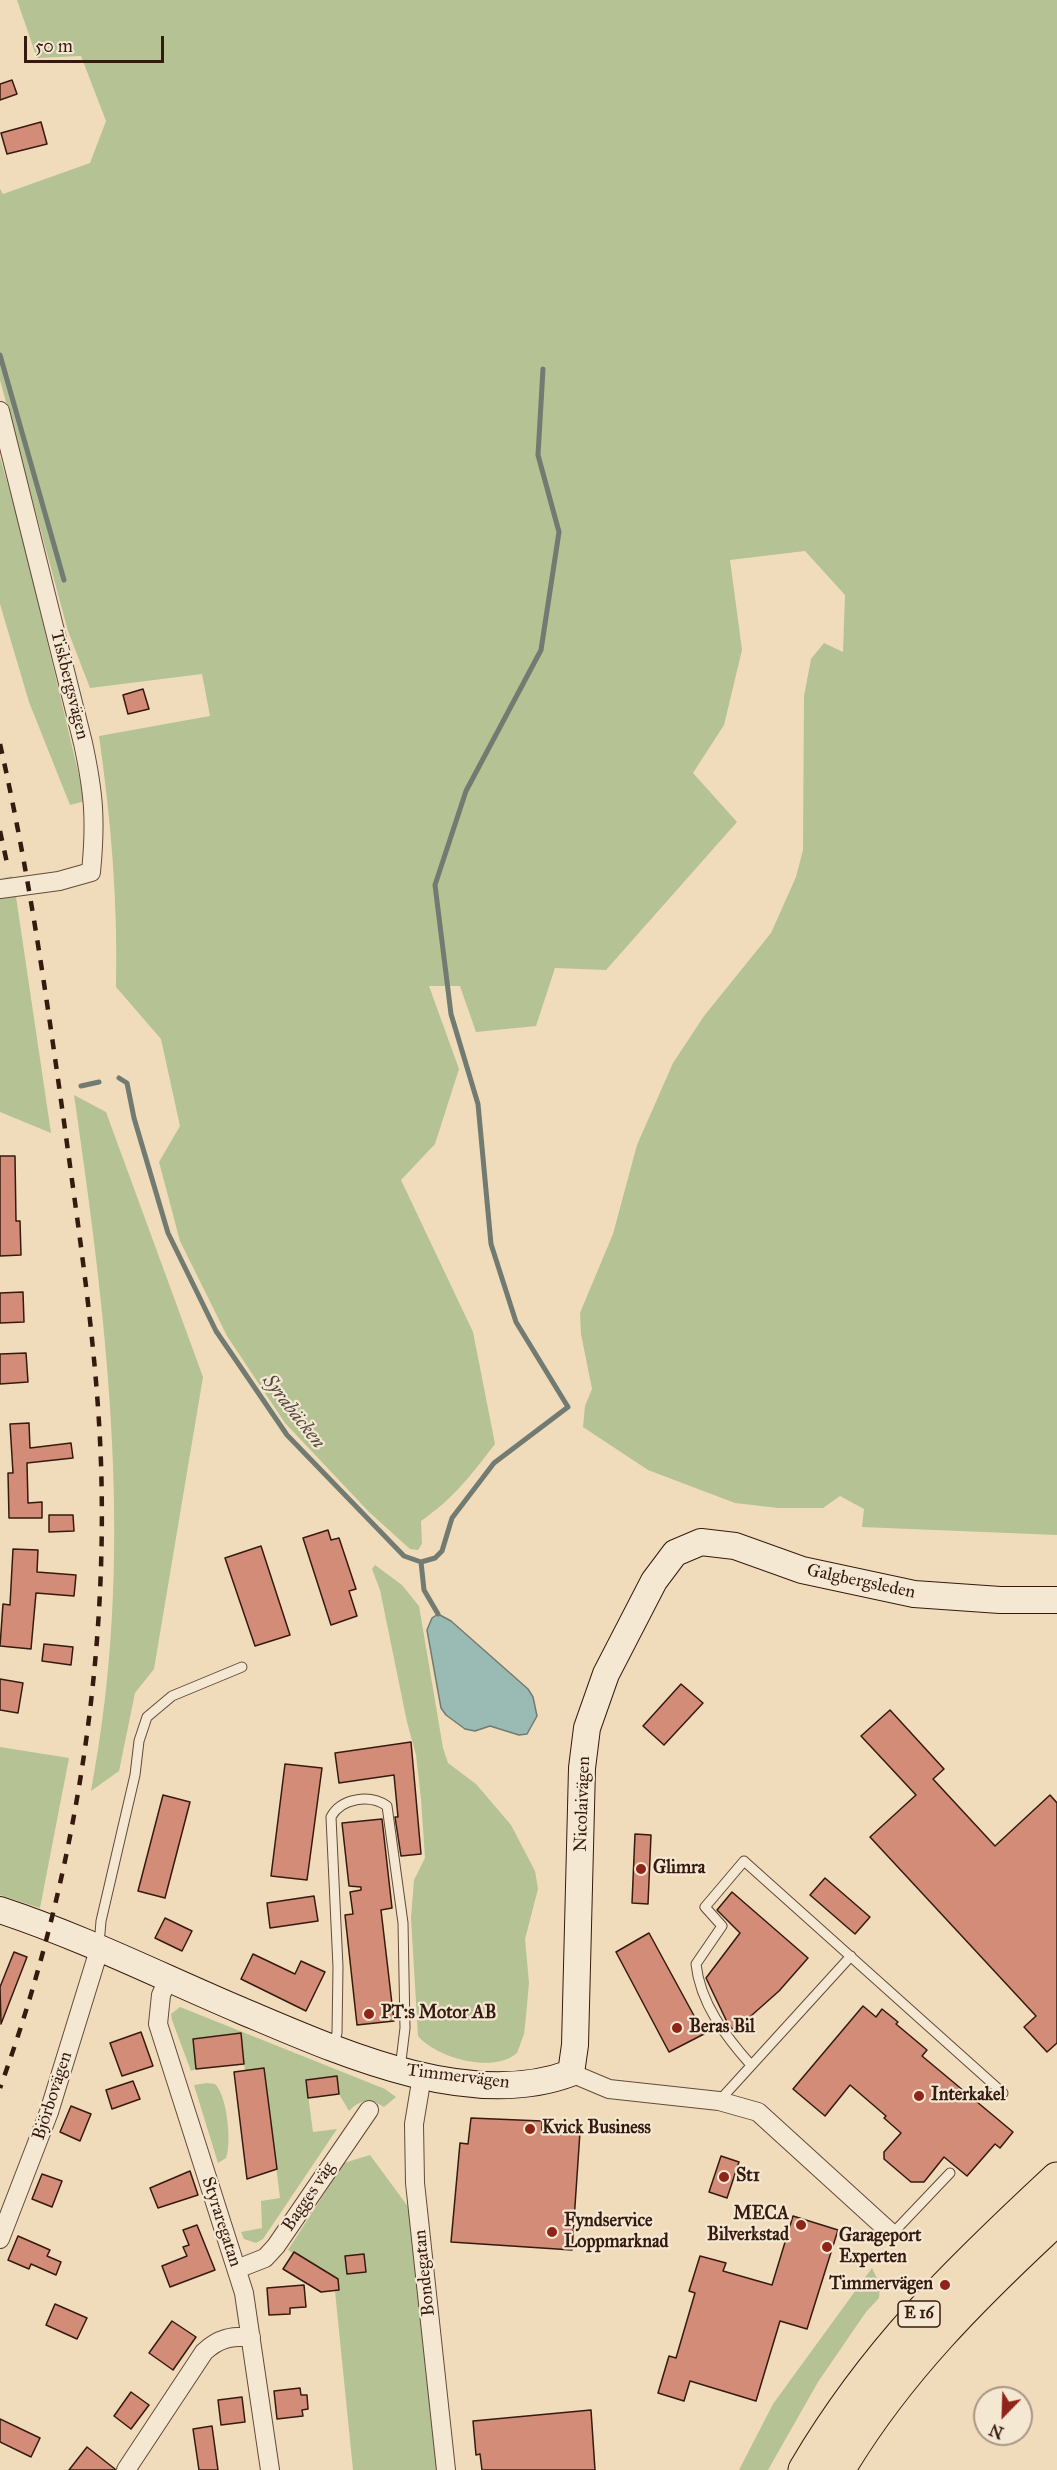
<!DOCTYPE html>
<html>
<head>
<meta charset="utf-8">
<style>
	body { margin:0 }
	#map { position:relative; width:1057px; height:2470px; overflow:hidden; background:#f0dcbb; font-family:"IM FELL Great Primer",serif }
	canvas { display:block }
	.north { position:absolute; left:973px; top:2386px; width:60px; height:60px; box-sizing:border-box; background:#f5e8d3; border:2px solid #a99685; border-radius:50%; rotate:203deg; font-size:16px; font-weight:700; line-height:24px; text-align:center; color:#361a0f }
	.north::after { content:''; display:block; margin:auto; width:21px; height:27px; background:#8f2418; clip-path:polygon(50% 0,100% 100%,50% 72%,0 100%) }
	.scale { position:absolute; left:24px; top:36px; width:140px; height:27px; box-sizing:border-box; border:3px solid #361a0f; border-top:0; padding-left:8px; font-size:18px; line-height:21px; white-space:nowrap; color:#361a0f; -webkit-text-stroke:4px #f5e8d3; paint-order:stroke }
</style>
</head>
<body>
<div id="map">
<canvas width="1057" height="2470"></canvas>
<div class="north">N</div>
<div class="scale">50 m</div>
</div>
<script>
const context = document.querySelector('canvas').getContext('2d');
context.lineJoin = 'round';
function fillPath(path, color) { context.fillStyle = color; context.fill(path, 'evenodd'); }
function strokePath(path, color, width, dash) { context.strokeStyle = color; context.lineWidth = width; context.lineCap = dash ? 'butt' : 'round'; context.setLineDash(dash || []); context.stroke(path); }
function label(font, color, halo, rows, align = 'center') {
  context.font = font + ' "IM FELL Great Primer",serif'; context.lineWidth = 4.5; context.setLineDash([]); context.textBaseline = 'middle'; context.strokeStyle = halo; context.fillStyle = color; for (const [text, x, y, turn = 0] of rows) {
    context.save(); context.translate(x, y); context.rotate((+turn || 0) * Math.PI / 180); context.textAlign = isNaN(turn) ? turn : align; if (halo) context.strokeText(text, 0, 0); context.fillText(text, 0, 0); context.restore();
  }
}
fillPath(new Path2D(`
	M17 0H1057V1535L862 1527 864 1509 840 1496 823 1508H778L735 1503 648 1470 583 1427 585 1406 592 1389 581 1334 580 1313 613 1234 637 1145 673 1063 704 1016 771 933 796 877 803 850 804 696 811 659 824 643 843 652 845 595 805 551 730 560 742 650 724 725 693 773 737 822 606 970 555 968 536 1026 476 1032 460 986H429L459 1069 435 1144 401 1180 473 1332 495 1444C471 1475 454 1498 421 1521L422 1544 418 1550 410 1549 369 1512 285 1423 227 1336 180 1241 159 1162 180 1126 161 1039 116 987C118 902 111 820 99 736L210 716 202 674 90 688 68 631 0 380V189L3 194 90 163 106 121 81 56 37 58Z
	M0 457 20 527 85 801 70 805 29 702 0 604Z
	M12 876 15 890 51 1133 0 1112V879Z
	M74 1095 106 1112 203 1377 154 1669 135 1693 119 1771 91 1791C136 1557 108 1328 74 1095Z
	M375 1565 402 1585 419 1606 443 1748 448 1763 476 1784 511 1825 535 1871 538 1889 525 1939 529 1983 526 2016 524 2034 517 2053C493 2074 437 2058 418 2036L411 1918 414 1880 425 1858 421 1799 416 1755 407 1722 380 1590 372 1569Z
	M0 1747 69 1758 40 1908 0 1895Z
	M180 2007 385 2089 396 2097 384 2107C371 2098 360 2099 349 2111L339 2094 337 2076 306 2080 313 2132 337 2129 263 2239 256 2243 244 2239 241 2232 262 2228 261 2201 280 2198 264 2069 245 2071 240 2033 193 2039 196 2069 191 2071 172 2020 171 2014Z
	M207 2083 215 2084C227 2095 232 2142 226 2158L218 2163 194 2085Z
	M370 2155 412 2212 439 2470H353L334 2281 288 2250 344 2163Z
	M872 2268 880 2285 879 2298 866 2312 818 2382 768 2470H739L773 2404Z`), '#b5c293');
const water = new Path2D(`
	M438 1614 451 1621 528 1689 533 1697 537 1716 527 1734 519 1735 490 1726 475 1731 465 1729 446 1715 441 1708 427 1630 432 1618Z`);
fillPath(water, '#9abbb3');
strokePath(water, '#727b71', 1.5);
strokePath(new Path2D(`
	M0 355 64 580
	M119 1078 127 1083 134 1118 168 1233 216 1331 287 1435 404 1556 421 1562 435 1558 442 1551 452 1518 494 1463 568 1407 516 1322 491 1244 478 1104 451 1014 435 885 466 791 541 650 559 532 538 455 543 369
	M81 1086 99 1082
	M421 1562 424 1590 438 1614`), '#727b71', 5);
const building = new Path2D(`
	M12 80 17 94 0 100V84Z
	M41 122 47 144 7 154 1 133Z
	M143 689 149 709 128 714 123 695Z
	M0 1156H15L16 1221H20L21 1255 0 1256Z
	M23 1292 24 1322 0 1323V1293Z
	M26 1353 28 1382 0 1384V1354Z
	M29 1423 30 1448 71 1443 73 1458 27 1463 28 1503 42 1502V1518H9L8 1473H13L10 1424Z
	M49 1515H73L74 1531 49 1532Z
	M328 1530 331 1540 339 1538 356 1589 349 1591 357 1616 331 1625 303 1538Z
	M261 1546 290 1635 255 1646 225 1558Z
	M13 1549 38 1550 37 1572 76 1575 74 1596 36 1593 31 1649 0 1646 3 1604 10 1605Z
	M44 1644 73 1647 71 1665 42 1661Z
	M0 1679 23 1683 18 1713 0 1710Z
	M681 1684 703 1703 664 1745 643 1726Z
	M890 1710 944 1769 933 1779 995 1846 1050 1795 1057 1803V2043L1047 2052 1024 2027 1036 2016 870 1837 916 1795 861 1736Z
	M411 1742 421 1854 401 1856 395 1817H398L394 1775 339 1783 335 1753Z
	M285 1764 322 1768 307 1880 271 1876Z
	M163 1795 190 1802 165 1898 138 1891Z
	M382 1819 392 1908 381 1910 394 2021 357 2025 345 1915 353 1914 350 1892 361 1890V1887L349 1886 342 1823Z
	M635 1834 651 1835 648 1904 632 1903Z
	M825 1878 870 1917 855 1934 810 1895Z
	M732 1892 808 1958 779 1991 734 2031 728 2024 706 1978 740 1933 717 1910Z
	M314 1896 318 1921 270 1928 267 1903Z
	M165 1918 192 1931 182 1951 155 1938Z
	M649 1933 704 2034 669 2052 616 1952Z
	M14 1952 27 1957 1 2024 0 1987Z
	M253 1954 295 1974 301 1961 325 1972 306 2011 241 1979Z
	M863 2006 876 2017 882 2009 898 2022 896 2024 927 2050 922 2056 1013 2132 1000 2148 995 2144 967 2176 944 2157 924 2182H911L884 2159V2152L901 2133 884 2118 886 2116 850 2085 825 2116 793 2089Z
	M141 2032 153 2066 122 2076 110 2043Z
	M241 2033 244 2064 196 2069 193 2039Z
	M264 2068 277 2169 247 2179 234 2072Z
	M337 2076 339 2094 308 2098 306 2080Z
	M133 2081 140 2099 112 2109 106 2090Z
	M71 2106 91 2114 80 2141 60 2132Z
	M471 2118 542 2121V2131L580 2132 572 2250 451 2242 460 2143 468 2144Z
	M721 2156 739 2162 727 2198 709 2192Z
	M190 2171 198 2195 158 2208 150 2188Z
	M42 2174 62 2181 52 2207 32 2199Z
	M793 2216 838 2230 807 2329 780 2321 756 2401 690 2381 684 2401 658 2393 669 2356 676 2358 695 2293 689 2291 700 2256 726 2263 723 2271 772 2285Z
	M197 2225 215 2270 170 2287 162 2266 187 2256 183 2247 189 2245 183 2230Z
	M18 2236 50 2250 47 2256 61 2262 56 2275 31 2264 29 2269 8 2260Z
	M294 2252 338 2279 339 2290 321 2292 283 2269Z
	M364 2254 366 2272 347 2274 345 2256Z
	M304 2285 306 2307 290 2308V2314L269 2315 267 2288Z
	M55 2304 87 2318 77 2339 46 2325Z
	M172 2321 196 2337 173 2370 149 2353Z
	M300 2388 301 2395H307L308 2409 302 2410 303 2416 277 2419 274 2391Z
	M131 2392 149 2405 131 2429 114 2416Z
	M242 2397 245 2422 221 2425 218 2400Z
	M591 2410 595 2470H482L480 2454 476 2455 473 2421Z
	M0 2419 40 2438 31 2457 0 2442Z
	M212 2426 218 2470H199L193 2429Z
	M87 2447 115 2469V2470H69Z`);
fillPath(building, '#d38c77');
strokePath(building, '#361a0f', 1.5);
const lane = new Path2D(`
	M99 1945 101 1921 135 1775 139 1741 147 1717 172 1696 242 1667
	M333 2047 337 2033 338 1967 331 1817C341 1798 370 1794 387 1806L403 1923 405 2028 400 2069
	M751 2065C726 2037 700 2003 696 1964L722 1926 705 1907 744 1861 1003 2093
	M719 2101 851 1956
	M892 2234 950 2173`);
const street = new Path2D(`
	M0 411 83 743C94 794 96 821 91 872L59 881 0 889
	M168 1979 161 1995 158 2024 244 2293 270 2470
	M571 2073 609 2089 719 2101 758 2112 892 2234
	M422 2076 414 2124 415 2183 446 2470
	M0 2239 49 2112 99 1950
	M237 2269 265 2258 276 2246 369 2110
	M126 2470 204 2352C219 2338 231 2336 251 2337`);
const secondary = new Path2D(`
	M0 1910C82 1937 160 1976 240 2010 335 2050 468 2112 571 2073L575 2045 582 1768 587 1728 606 1674 654 1581 675 1553 701 1542 735 1546 802 1570 914 1594 1000 1600H1057`);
const highway = new Path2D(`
	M805 2470C875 2351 957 2272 1057 2179
	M838 2470C896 2372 974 2295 1057 2218`);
strokePath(lane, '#644a3a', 11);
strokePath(street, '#644a3a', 20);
strokePath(secondary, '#361a0f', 28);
strokePath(highway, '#361a0f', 35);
strokePath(lane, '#f5e8d3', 9);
strokePath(street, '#f5e8d3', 18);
strokePath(secondary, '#f5e8d3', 26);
strokePath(highway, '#f0dcbb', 33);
strokePath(new Path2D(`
	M0 744C29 872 47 1000 65 1129 80 1240 97 1351 101 1463 108 1673 72 1890 0 2088
	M0 831 7 863`), '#361a0f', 4.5, [10, 10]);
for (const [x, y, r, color] of [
	[641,1869,6,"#8f2418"],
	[369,2014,6,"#8f2418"],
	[677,2028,6,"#8f2418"],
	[919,2096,6,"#8f2418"],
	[530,2129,6,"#8f2418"],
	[724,2177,6,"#8f2418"],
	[801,2225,6,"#8f2418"],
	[552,2232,6,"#8f2418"],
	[827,2247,6,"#8f2418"],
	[945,2285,6,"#8f2418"]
]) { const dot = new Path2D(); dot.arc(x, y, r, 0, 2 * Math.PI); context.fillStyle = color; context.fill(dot); strokePath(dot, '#f5e8d3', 2); }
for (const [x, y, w] of [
	[919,2314,42]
]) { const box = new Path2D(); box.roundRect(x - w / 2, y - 13, w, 26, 4.5); context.fillStyle = '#f5e8d3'; context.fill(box); strokePath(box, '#361a0f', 1.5); }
label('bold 16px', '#361a0f', null, [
	["E 16",919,2314]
]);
label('18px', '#361a0f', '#f5e8d3', [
	["Tiskbergsvägen",69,685,76],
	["Galgbergsleden",861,1582,12],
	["Nicolaivägen",583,1804,-88],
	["Timmervägen",458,2077,7],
	["Björbovägen",53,2096,-72],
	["Bagges väg",309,2197,-56],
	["Styraregatan",221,2222,72],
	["Bondegatan",425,2273,-96]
]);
label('bold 18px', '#361a0f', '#f5e8d3', [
	["Glimra",653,1869],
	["PT:s Motor AB",381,2014],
	["Beras Bil",689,2028],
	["Interkakel",931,2096],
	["Kvick Business",542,2129],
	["St1",736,2177],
	["MECA",789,2215,"right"],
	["Bilverkstad",789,2236,"right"],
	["Fyndservice",564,2222],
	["Loppmarknad",564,2243],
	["Garageport",839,2237],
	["Experten",839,2258],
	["Timmervägen",933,2285,"right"]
], 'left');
label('italic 20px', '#544a40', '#f5e8d3', [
	["Syrabäcken",293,1412,52]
]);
</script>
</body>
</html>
